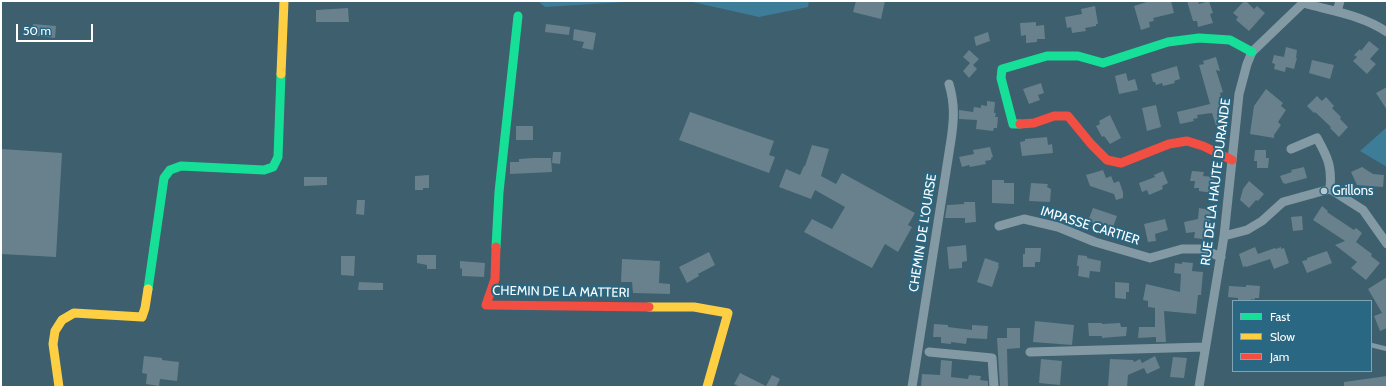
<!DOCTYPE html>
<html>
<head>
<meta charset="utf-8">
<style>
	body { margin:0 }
	#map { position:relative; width:1388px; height:388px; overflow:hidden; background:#3d5f6e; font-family:Cabin,sans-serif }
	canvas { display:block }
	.frame { position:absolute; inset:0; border:2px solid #fff; pointer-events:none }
	.legend { position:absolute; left:1232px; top:300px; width:140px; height:72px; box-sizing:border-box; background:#296782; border:1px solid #7fa4b4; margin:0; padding:5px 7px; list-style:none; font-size:12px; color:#fff }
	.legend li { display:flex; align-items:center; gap:8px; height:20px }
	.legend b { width:20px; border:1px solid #7fa4b4 }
	.scale { position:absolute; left:16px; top:24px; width:77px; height:18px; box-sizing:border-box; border:2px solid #fff; border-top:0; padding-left:5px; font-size:12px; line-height:14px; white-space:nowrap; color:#fff; -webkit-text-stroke:3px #296782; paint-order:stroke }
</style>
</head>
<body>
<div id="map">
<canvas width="1388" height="388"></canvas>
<div class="frame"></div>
<ul class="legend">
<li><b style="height:5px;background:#16e098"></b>Fast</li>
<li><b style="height:5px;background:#ffcf43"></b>Slow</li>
<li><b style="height:5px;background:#f24e42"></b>Jam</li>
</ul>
<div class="scale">50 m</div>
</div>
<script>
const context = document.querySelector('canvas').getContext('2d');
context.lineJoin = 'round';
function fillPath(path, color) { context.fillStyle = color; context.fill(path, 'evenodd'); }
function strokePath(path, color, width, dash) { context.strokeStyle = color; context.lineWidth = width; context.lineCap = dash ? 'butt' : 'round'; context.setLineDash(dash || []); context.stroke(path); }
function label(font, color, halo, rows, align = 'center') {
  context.font = font + ' Cabin,sans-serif'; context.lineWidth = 4; context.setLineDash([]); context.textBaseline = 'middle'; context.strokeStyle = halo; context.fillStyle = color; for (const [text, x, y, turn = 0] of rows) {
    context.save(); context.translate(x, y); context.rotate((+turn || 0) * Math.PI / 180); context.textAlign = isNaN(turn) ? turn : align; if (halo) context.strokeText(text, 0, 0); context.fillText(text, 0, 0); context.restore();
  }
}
fillPath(new Path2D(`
	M538 1H641L545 7Z
	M688 1H809L808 7 759 17Z
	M1387 127V167L1360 151Z`), '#3e7d98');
fillPath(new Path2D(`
	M856 1H885L881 19 853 12Z
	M1150 1H1171L1174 13 1153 18 1154 21 1149 22 1150 27 1141 30 1134 6Z
	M1187 1H1198L1199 4 1209 1 1213 13 1210 14 1213 23 1198 27 1197 21H1193Z
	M1244 1H1246L1254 9 1257 6 1265 13 1249 31 1236 20 1238 17 1233 13Z
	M1095 6 1098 24H1096V26L1085 28 1086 31 1072 33 1071 27 1067 28 1065 17 1082 14 1081 9Z
	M348 8 349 22H316V10Z
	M1036 22V26L1044 25 1045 39H1037V42L1026 43V35L1021 36 1020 23Z
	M33 24 56 26 55 38 32 35Z
	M546 24 570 27 569 35 545 32Z
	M574 29 596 33 593 50 582 48 584 42 573 40Z
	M988 32 990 41 976 46 974 37Z
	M1369 41 1379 49 1370 59 1376 64 1367 74 1353 61 1357 57 1354 55 1360 49 1361 51Z
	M1286 47 1297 50 1296 58H1297L1294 69 1286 67 1285 72 1274 69 1275 64 1272 63 1274 55 1284 57Z
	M969 50 979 59 973 65 977 69 969 78 963 71 970 63 963 57Z
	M1216 57 1220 71 1216 70 1223 92 1220 93 1226 119 1223 120 1225 127 1217 129 1212 113 1197 115 1198 118 1193 119 1194 121 1180 124 1177 112 1210 104 1199 65 1204 64 1203 61Z
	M1312 60 1334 65 1330 79 1309 73Z
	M1177 66 1180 79 1174 81 1175 83 1163 86 1162 83 1156 85 1155 82H1153L1151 74Z
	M1126 73 1128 81 1135 79 1138 90 1119 94 1115 76Z
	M1041 83 1044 93 1038 95 1040 100 1029 104 1023 89Z
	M1387 87V110L1376 93Z
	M1266 89 1283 103 1281 106 1286 110 1278 122 1281 125 1274 135V138L1250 134 1254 106Z
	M1317 96 1322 101 1326 97 1334 106 1332 108 1341 117 1340 119 1348 127 1339 137 1330 128 1331 127 1315 112 1314 113 1307 106Z
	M987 101 995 102 994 113H996L995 117H998L997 128H994L993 131 976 129 977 120 959 119V110L973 112 974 107 981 108V105L987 106Z
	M1156 105 1161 127 1147 131 1142 108Z
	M690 112 774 141 769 155 775 157 769 173 679 140Z
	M1110 115 1121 138 1110 144 1104 136 1102 137 1096 126 1100 124 1099 121Z
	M516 126H533V140H516Z
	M1047 137 1048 145 1052 144 1053 153 1022 156 1020 142 1025 141V139Z
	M812 145 829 149 821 176 836 184 842 173 915 213 908 225 912 227 898 252 885 244 872 268 804 232 812 219 832 229 845 207 815 190 811 199 779 187 786 169 800 175 804 166H805Z
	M990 147 993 157 991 158V160L985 161 986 164 970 167 969 165 962 167 959 157 974 154 973 150Z
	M1 149 62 153 56 257 1 254Z
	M1255 150H1266V158H1269L1268 168H1257V161H1254Z
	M553 152H561L560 164 552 163Z
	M533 158H551L552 172 510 174V162H519V159Z
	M1304 167 1307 178 1285 184 1284 183H1283L1280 176 1292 172 1291 170Z
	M1362 167 1373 174 1384 175 1383 187 1357 185 1351 172Z
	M1103 170 1106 178 1111 176 1114 183 1119 181 1123 192V198L1116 200 1114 194 1090 186 1086 175Z
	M1163 171 1168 183 1162 186 1163 189 1149 195 1147 190 1142 192 1139 183 1155 177 1154 175Z
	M1192 171 1204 172 1203 176 1214 177 1212 193 1199 191V188H1194L1195 181H1190Z
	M429 175V188H423V190H415V176Z
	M304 177H327V185L304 186Z
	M992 180H1004V183H1014V204L992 203Z
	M1249 181 1264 194 1258 201 1256 200 1249 208 1240 200 1243 189Z
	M1031 183 1048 184 1047 187 1051 189 1050 202 1029 201Z
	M357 200H365L364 215 356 214Z
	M964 202H975L976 222 965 223V218H945L947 205 964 204Z
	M1322 206 1328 211 1327 212 1354 230 1356 228 1362 233 1356 242 1372 254 1371 256 1380 263 1366 280 1351 268 1357 262 1335 245 1345 241 1313 220Z
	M1093 208 1117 216 1112 230 1088 221Z
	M1199 208 1211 210 1208 236H1204L1203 239 1194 238 1195 232 1186 233 1184 222 1198 219Z
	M1302 216 1303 230 1293 231 1291 217Z
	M1165 219 1168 230 1155 234 1156 241 1148 242 1144 224Z
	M966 245 967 261 962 262V268L949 269 947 247Z
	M1255 247 1258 254 1275 248 1276 249 1281 247V249L1284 248 1289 263 1274 269 1270 259 1246 267V266L1243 267 1239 254Z
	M1025 248H1041L1040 262H1035V267H1023V254H1025Z
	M1327 251 1332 263 1307 273 1302 261 1307 260V258Z
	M709 252 715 265 698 274 699 276 687 283 679 267Z
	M417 255H436V269H427V265L417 263Z
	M1078 255 1087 256V258L1101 261 1100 272 1090 271 1089 278 1078 276 1079 266H1077Z
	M341 256H355L354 276 341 275Z
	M985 258 999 263 998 266H999L992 287 977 282Z
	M622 259 660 261 659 283 670 284V294L633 293 632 282H621Z
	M460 261 485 263 484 277 462 276V269L460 268Z
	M1182 262 1193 263 1192 271 1203 272 1201 295H1198L1196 314 1164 311 1166 342H1156V337L1138 338 1139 327H1155V308L1148 307V301L1143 300 1146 284 1180 292 1181 274 1174 273 1175 263 1182 264Z
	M1387 277V328L1380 331 1374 316 1382 313 1368 289Z
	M359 282 383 283V290H358Z
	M1115 282 1129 283V292H1126V299L1115 298Z
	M1246 285 1260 286 1259 298H1255L1254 300 1251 299V301L1238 300V298L1228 297 1229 286 1246 287Z
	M1035 321 1074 325 1072 345 1033 342Z
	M1088 323H1102V324L1120 323 1121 327H1127L1126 336 1102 338V336H1089Z
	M934 324 948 325V327L972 330V325L988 326 987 339 967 338 966 344 951 342V344L941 343V337H933Z
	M1007 328H1020V348L1007 349 1008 387H1000L997 338H1007Z
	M144 356 162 358V360L179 362 177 381 160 379 159 386 146 384 147 374 142 373Z
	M1155 356 1160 368 1147 374 1144 368 1128 375 1127 387H1108L1110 359 1133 360 1134 362 1140 359 1142 363Z
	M1173 357 1187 358 1184 378 1170 377Z
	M1041 359 1062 361 1060 385 1039 383Z
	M941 360 952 361 951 377 968 379 969 375 981 376 980 380 988 381V387H921L922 374 940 375Z
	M740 373 766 386 772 375 780 379 776 387H740L734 384Z
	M1387 376V387H1344V382Z`), '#68818c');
strokePath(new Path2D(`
	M1371 345 1387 349`), '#839aa4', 4.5);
strokePath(new Path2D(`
	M1303 3C1332 11 1362 15 1387 32
	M1337 11 1340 1
	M1291 149 1317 138C1328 158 1332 166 1330 189
	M999 226 1024 219 1058 227 1095 242 1150 258 1182 249H1202L1221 257
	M1224 236 1247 230 1262 221 1283 202 1330 189 1363 210 1387 244
	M929 352 992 358 994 387
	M1030 352 1205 347
	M912 387 951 140C954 120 955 104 949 84
	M1199 387 1224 236 1239 94 1247 64 1252 52 1303 3V1`), '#839aa4', 9);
strokePath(new Path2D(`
	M1020 124H1013L1001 78 1002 69 1047 56H1078L1103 63 1168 42 1199 38 1230 40 1252 52
	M496 247 499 192 518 16
	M148 289 164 178 170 170 181 166 264 170 273 167 278 157 281 74`), '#16e098', 9);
strokePath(new Path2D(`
	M281 74 284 1
	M649 307H694L728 313 707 387
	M59 387 53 344 55 331 62 320 74 313 142 317 145 308 148 289`), '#ffcf43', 9);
strokePath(new Path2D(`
	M1020 124 1034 123 1054 116H1068L1091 144 1107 160 1121 163 1169 144 1187 141 1203 146 1232 160
	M496 247 495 279 486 305 649 307`), '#f24e42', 9);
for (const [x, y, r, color] of [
	[1324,191,4,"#bbc7cc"]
]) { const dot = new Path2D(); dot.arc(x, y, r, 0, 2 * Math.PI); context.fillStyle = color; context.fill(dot); strokePath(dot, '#296782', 1.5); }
label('13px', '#fff', '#296782', [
	["RUE DE LA HAUTE DURANDE",1216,182,-83],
	["IMPASSE CARTIER",1090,226,17],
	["CHEMIN DE L'OURSE",923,233,-81],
	["CHEMIN DE LA MATTERI",561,292,1]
]);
label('13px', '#fff', '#296782', [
	["Grillons",1332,191]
], 'left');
</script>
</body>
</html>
